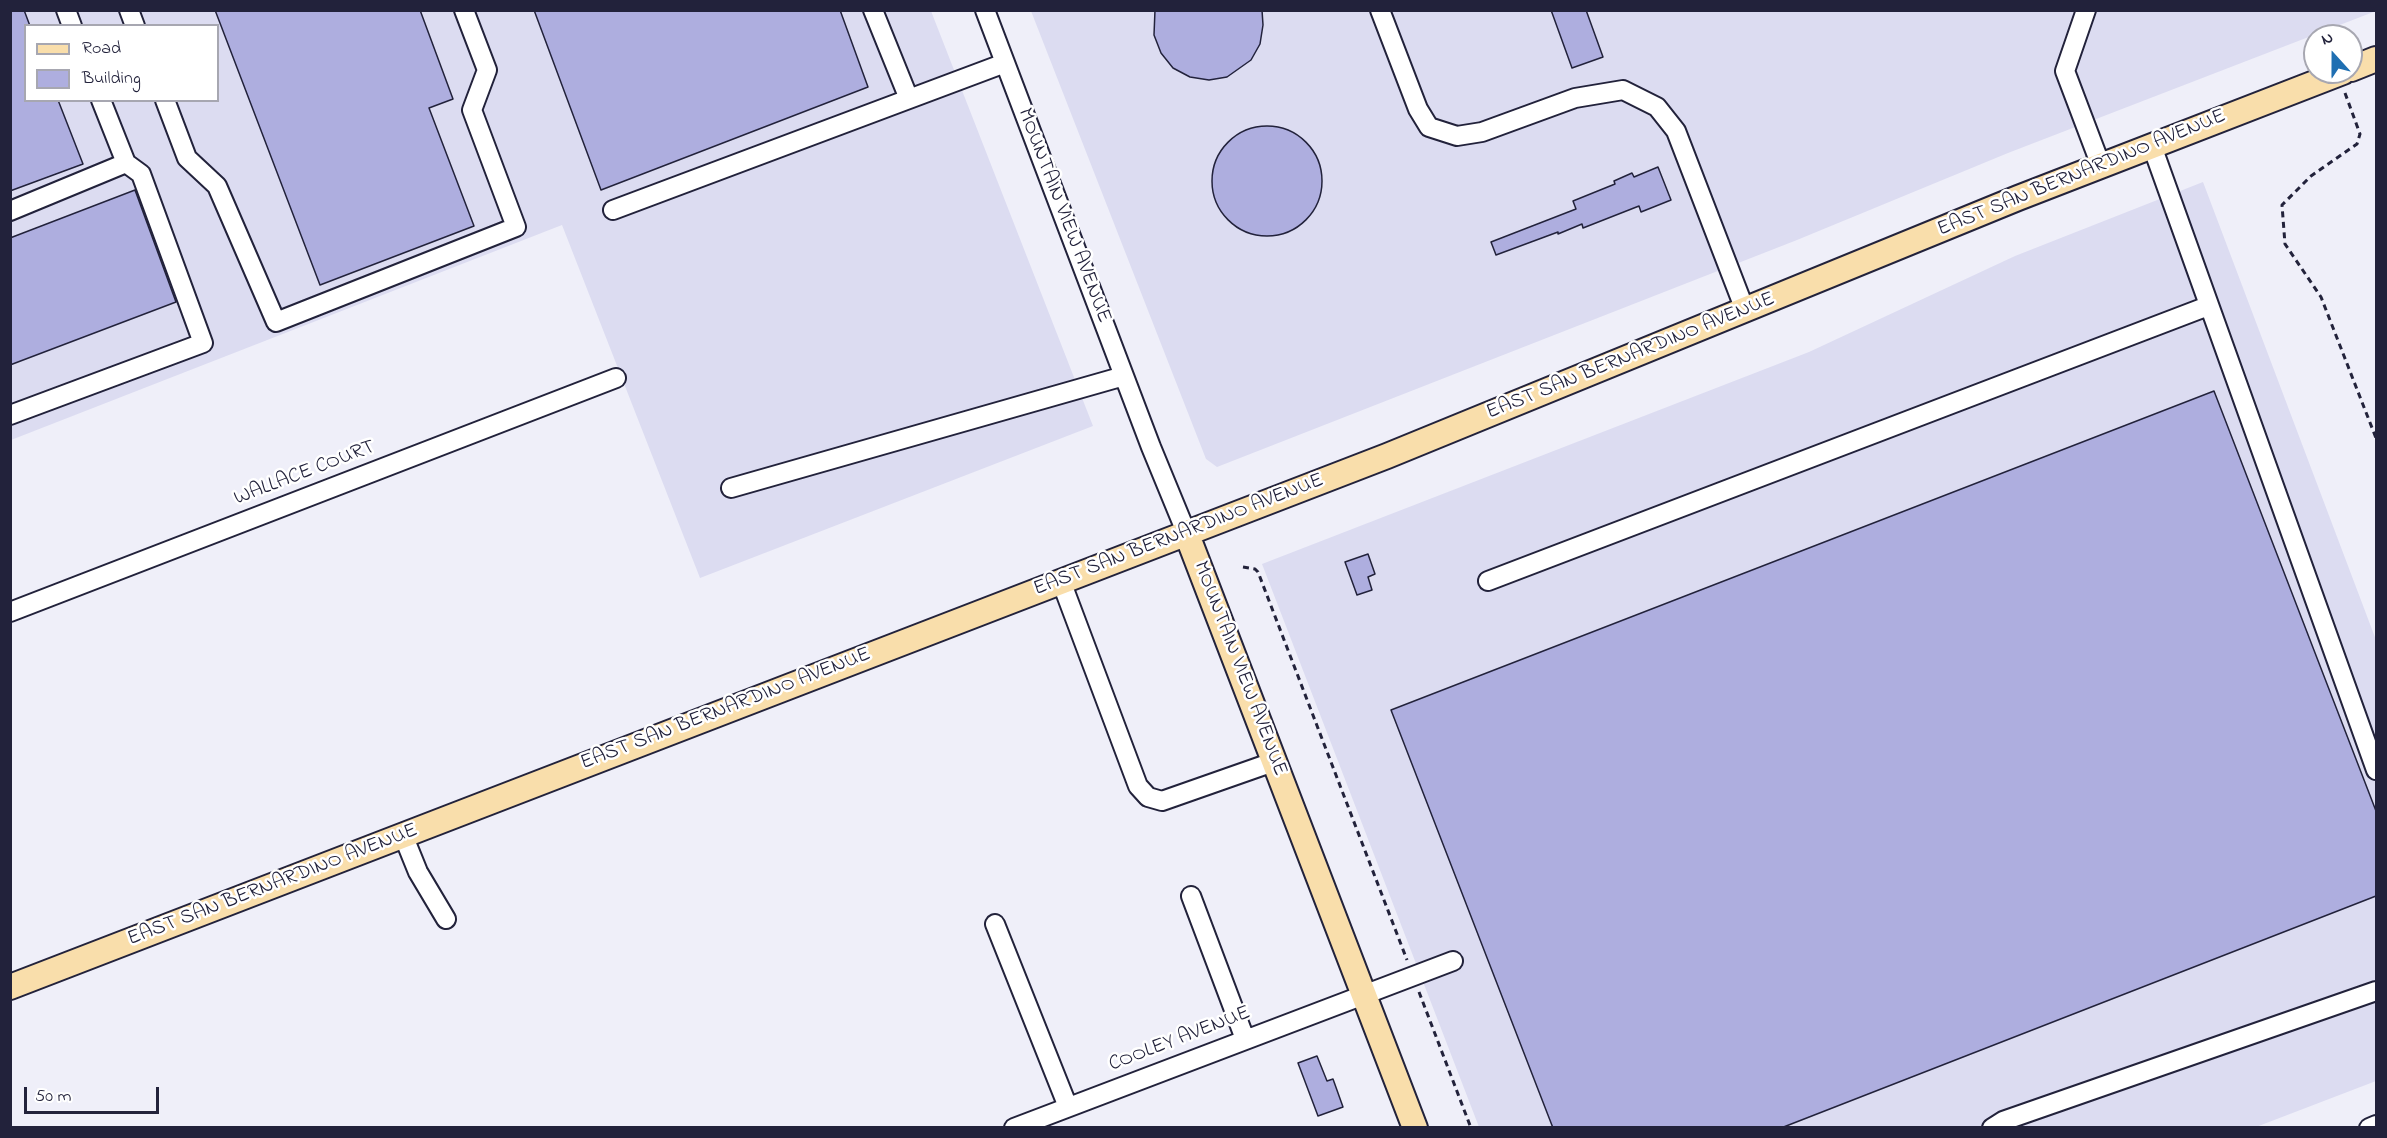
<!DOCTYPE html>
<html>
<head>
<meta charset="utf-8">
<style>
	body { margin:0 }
	#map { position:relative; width:2387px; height:1138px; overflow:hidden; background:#efeff9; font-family:"Indie Flower",sans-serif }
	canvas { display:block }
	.frame { position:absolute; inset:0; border:12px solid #22223b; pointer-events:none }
	.legend { position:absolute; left:24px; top:24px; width:195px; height:78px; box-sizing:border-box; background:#fff; border:2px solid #a7a7b1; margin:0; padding:8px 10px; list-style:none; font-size:18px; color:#22223b }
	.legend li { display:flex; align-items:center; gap:12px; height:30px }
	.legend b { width:30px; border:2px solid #a7a7b1 }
	.north { position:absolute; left:2303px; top:24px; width:60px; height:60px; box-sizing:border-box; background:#fff; border:2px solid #a7a7b1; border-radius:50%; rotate:339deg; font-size:16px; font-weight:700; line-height:24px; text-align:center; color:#22223b }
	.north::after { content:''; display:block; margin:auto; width:21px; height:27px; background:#1f6fb2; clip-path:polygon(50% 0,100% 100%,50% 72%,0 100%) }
	.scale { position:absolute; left:24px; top:1087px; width:135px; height:27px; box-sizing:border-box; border:3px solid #22223b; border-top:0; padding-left:8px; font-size:18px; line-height:21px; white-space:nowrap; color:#22223b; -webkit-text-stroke:4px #fff; paint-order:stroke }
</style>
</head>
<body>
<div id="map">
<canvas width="2387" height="1138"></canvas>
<div class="frame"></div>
<ul class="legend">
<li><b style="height:8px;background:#f9deab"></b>Road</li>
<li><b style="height:16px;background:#aeaedf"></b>Building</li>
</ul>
<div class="north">N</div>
<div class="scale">50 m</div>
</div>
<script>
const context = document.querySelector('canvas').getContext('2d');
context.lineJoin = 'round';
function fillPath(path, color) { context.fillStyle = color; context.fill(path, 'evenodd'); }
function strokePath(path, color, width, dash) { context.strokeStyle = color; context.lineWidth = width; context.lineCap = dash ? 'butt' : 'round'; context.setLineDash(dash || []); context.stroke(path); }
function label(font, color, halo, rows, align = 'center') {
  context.font = font + ' "Indie Flower",sans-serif'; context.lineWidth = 5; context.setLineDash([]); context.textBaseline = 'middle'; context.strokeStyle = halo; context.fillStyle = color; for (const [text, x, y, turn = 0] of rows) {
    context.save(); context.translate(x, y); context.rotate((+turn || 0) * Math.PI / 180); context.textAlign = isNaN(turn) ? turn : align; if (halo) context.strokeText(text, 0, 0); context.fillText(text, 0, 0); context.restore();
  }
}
fillPath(new Path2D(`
	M11 10 931 11 1093 426 700 578 562 225 11 440ZM26 26H218V100H26Z
	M1031 11 2376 10V11L2008 153 1797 240 1217 467 1206 459Z
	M2203 182 2376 640V1081L2256 1127H1479L1262 564 1809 352 2015 256Z`), '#dcdcf1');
const building = new Path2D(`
	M10 10H24L30 26H26V100H58L83 164 10 191Z
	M215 10H420L453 99 429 108 474 226 320 285Z
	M534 10H840L868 87 601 190Z
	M1155 10H1262L1263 25 1260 44 1251 60 1227 77 1209 80 1190 77 1173 68 1161 53 1154 35Z
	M1551 10H1586L1603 57 1572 68Z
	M1212 181a55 55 0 1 1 110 0a55 55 0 1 1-110 0Z
	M1658 167 1671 200 1641 212 1639 206 1583 228 1582 224 1558 234V232L1496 255 1491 242 1576 209 1573 201 1615 184 1614 181 1632 173 1634 177Z
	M135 190 176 302 10 365V238Z
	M2214 391 2376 811V896L1781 1128H1553L1391 710Z
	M1368 554 1375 574 1368 577 1372 590 1357 595 1345 562Z
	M1317 1056 1327 1081 1333 1079 1343 1107 1318 1116 1298 1063Z`);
fillPath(building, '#aeaedf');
strokePath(building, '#22223b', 1.5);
const minor = new Path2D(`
	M66 10 72 26
	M129 10 135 26
	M873 10 909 99 1005 63
	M985 10 1151 447 1186 532
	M1380 10 1418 109 1429 127 1457 136 1482 132 1575 98 1623 90 1657 107 1676 131 1745 310
	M2086 10 2065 71 2101 166
	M165 100 187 158 217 186 276 322 516 227 472 110 487 70 464 10
	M2152 146 2376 770
	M613 210 909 99
	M10 211 126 163 101 100
	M10 415 203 343 141 174 126 163
	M731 488 1124 376
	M1061 581 1138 786 1148 797 1162 801 1276 761
	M1488 581 2208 306
	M10 612 616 378
	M403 835 418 872 446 919
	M1191 896 1245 1039
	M995 924 1068 1107
	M1014 1128 1453 961
	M1992 1128 2003 1121 2376 991
	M2369 1128 2376 1125`);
const major = new Path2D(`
	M2351 69 2376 59
	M1186 532 1415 1128
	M10 987 1387 456 2018 198 2343 72`);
strokePath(minor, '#22223b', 22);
strokePath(major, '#22223b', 28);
strokePath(new Path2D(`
	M2345 93 2360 134 2357 144 2311 176 2282 205 2285 244 2321 297 2376 438
	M1243 567 1255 569 1258 572 1407 960
	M1419 992 1471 1128`), '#22223b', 3, [6, 4.5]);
strokePath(minor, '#fff', 18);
strokePath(major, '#f9deab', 24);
label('21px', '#22223b', '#fff', [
	["EAST SAN BERNARDINO AVENUE",2082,174,-22],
	["MOUNTAIN VIEW AVENUE",1063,216,69],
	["EAST SAN BERNARDINO AVENUE",1631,357,-22],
	["WALLACE COURT",305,474,-21],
	["EAST SAN BERNARDINO AVENUE",1179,536,-21],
	["MOUNTAIN VIEW AVENUE",1239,669,69],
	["EAST SAN BERNARDINO AVENUE",726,710,-21],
	["EAST SAN BERNARDINO AVENUE",273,886,-21],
	["COOLEY AVENUE",1180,1040,-21]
]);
</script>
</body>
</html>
